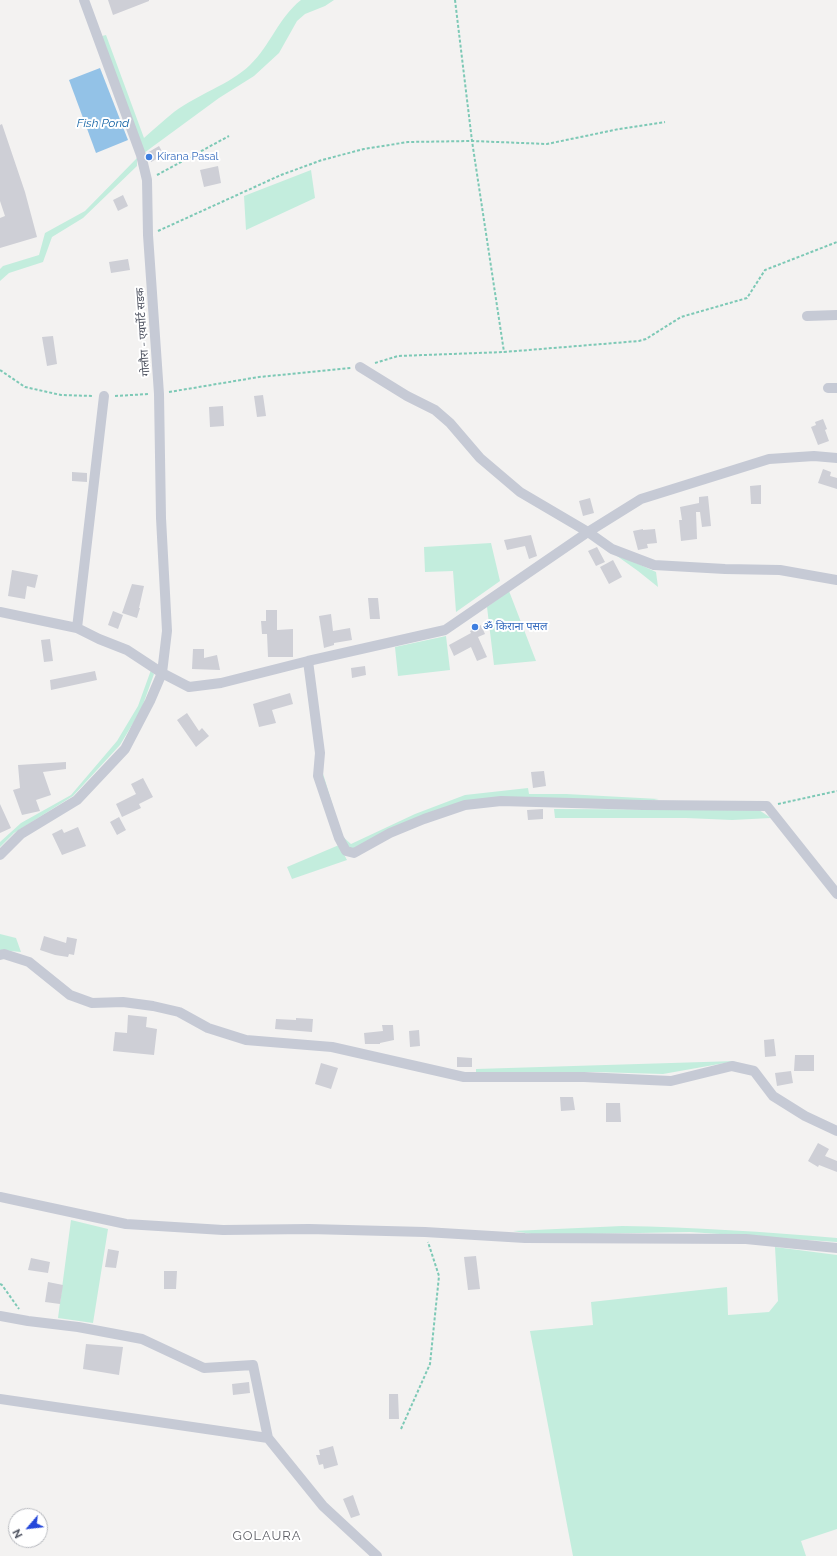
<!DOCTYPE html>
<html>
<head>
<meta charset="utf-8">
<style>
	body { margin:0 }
	#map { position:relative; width:837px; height:1556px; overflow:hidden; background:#f3f2f1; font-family:Raleway,sans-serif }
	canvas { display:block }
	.north { position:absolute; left:8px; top:1508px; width:40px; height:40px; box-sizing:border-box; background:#fff; border:1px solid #b7b9be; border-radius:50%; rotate:242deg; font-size:11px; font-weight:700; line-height:16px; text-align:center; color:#4a4f5d }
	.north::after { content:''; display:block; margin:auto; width:14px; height:18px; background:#2548da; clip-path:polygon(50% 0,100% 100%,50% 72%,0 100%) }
</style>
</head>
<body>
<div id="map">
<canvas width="837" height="1556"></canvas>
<div class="north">N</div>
</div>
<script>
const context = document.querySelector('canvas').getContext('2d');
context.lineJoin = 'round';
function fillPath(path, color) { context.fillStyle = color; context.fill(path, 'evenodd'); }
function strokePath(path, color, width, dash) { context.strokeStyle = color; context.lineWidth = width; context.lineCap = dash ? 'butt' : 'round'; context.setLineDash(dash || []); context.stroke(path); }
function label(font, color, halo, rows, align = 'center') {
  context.font = font + ' Raleway,"Noto Sans Devanagari",sans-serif'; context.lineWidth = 4; context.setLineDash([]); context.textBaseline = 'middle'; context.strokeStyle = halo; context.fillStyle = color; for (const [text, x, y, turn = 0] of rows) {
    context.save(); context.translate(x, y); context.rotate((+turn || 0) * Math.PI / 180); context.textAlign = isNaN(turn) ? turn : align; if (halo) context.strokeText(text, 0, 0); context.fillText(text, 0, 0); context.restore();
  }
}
fillPath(new Path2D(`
	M301 0H334L325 6 305 14 297 21 279 53 254 76 219 98 144 153 102 36 106 35 144 138C154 129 164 120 174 112 198 94 229 85 250 65 270 46 279 17 301 0Z
	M137 158V166L83 218 52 237 43 262 9 273 0 281V269L3 266 39 255 45 233 85 211Z
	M311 170 315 198 246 230 244 196Z
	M491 543 500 581 456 612 453 571 425 572 424 547Z
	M610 551 656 572 658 587 638 571Z
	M509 591 536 661 494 665 487 607Z
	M446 636 450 670 398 676 395 647Z
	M151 670 154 674 141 710 120 745 73 796 14 833 0 847V842L21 823 71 795 117 741 138 706Z
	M321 767 342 836 351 844 415 814 465 795 528 788 529 794H566L659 799 644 802 465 801 354 849 347 847 321 776Z
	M554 809 759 810 771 818 732 820 686 818H555Z
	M339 845 347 860 292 879 287 867Z
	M0 934 16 938 21 952 0 950Z
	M736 1061 663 1074 595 1072H476V1069Z
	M71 1220 108 1229 93 1323 58 1318Z
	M622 1226C694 1227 765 1232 837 1238V1242L690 1232 538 1235 513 1231Z
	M775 1247 837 1255V1529L801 1541 806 1556H573L530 1331 593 1325 591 1302 727 1287 728 1315 769 1312 778 1301Z`), '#c3eddd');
fillPath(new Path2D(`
	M100 68 128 140 96 153 69 80Z`), '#93c2e7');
fillPath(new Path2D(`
	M108 0H149V1L113 15Z
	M2 124 25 192 37 237 0 248V218L5 216 0 201V125Z
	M159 146 164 155 151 162 147 153Z
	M218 166 221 183 204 187 200 170Z
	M123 195 128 206 118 211 113 200Z
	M128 259 130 270 111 273 109 262Z
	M53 336 57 364 47 366 42 337Z
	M263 395 266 416 257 417 254 396Z
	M223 406 224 426 210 427 209 407Z
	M823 419 827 429 825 430 829 441 818 445 811 427 816 425 815 422Z
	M823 469 831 472 830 476 837 478V489L818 483Z
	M72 472 87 473V482L72 481Z
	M761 485V504H751L750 486Z
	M708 496 711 526 702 527 700 512H696L697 539 681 541 679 520H682L680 507 699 503V497Z
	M590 498 594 513 583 516 579 501Z
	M643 529V530L655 529 657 543 647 544 648 548 638 550 633 531Z
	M531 535 537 556 529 559 525 546 507 550 504 540Z
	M597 547 605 562 596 566 588 551Z
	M613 560 622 577 609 584 600 567Z
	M12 570 38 575 35 588 27 586 25 599 8 596Z
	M132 584 144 586 139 608H140L137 618 122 613Z
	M368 598H378L380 619H370Z
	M266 610H277V630L293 629V657H268L267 634H262L261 621H266Z
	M113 611 123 615 118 629 108 625Z
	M331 614 333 631 350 628 352 640 334 643V645L324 648 319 616Z
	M481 625 485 634 478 637 487 657 477 661 471 647 454 656 449 645 471 633 470 631Z
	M50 639 53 661 44 662 41 640Z
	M193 649H204V658L217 655 220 670 192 669Z
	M365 666 366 675 352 678 351 668Z
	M95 671 97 680 51 690 50 680Z
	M290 693 293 704 272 710 276 723 259 727 253 704Z
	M187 713 199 731 202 728 209 736 196 747 177 720Z
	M66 762V769L43 772 51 795 36 800 40 811 22 815 13 790 20 788 18 765Z
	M544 771 546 786 533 788 531 772Z
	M143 778 153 797 139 804 141 808 122 817 116 804 136 794 131 784Z
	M0 804 11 828 0 833Z
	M543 809V819L528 820 527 810Z
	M119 817 126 830 117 835 110 822Z
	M78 827 86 846 62 855 52 834 62 829 64 833Z
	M44 936 66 943 67 937 77 939 74 955 69 954 68 957 55 955 40 950Z
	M128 1015 147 1017 146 1027 157 1029 154 1055 113 1051 115 1032 127 1033Z
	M296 1018 313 1019 312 1032 275 1029 276 1019 296 1020Z
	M382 1025H393L394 1040 380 1043V1044H365L364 1033 383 1031Z
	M419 1030 420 1046 410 1047 409 1031Z
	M774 1039 776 1056 765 1057 764 1040Z
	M795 1055H814V1071H794Z
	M457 1057 472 1058V1067H457Z
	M321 1063 338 1068 331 1089 315 1084Z
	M791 1071 793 1083 777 1086 775 1073Z
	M560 1097H573L575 1110 561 1111Z
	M606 1103H620L621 1122H606Z
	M818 1143 829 1149 825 1156 837 1161V1172L819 1165 818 1167 808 1161Z
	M108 1249 119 1251 116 1268 105 1267Z
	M476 1256 480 1289 468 1290 464 1257Z
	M31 1258 50 1262 48 1273 28 1270Z
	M164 1271H177L176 1289H164Z
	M48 1282 63 1285 60 1304 45 1302Z
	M86 1344 123 1347 119 1375 83 1369Z
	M249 1382 250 1393 233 1395 232 1384Z
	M389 1394H398L399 1419H389Z
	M333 1446 338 1465 324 1469 323 1464 319 1465 316 1455H320L319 1450Z
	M353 1495 360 1515 351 1518 343 1499Z`), '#cecfd6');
strokePath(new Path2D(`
	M455 0 472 141 504 352
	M157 175 229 136
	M158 231 281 175 322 160 364 149 408 142 472 141 547 144 619 129 665 122
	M375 363 398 356 504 352 639 341 646 339 681 317 747 298 765 270 837 242
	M0 370 25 387 61 395 93 396
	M169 392 259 377 351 368
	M115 396 149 394
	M778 804 837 791
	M0 1284 2 1285 19 1309
	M401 1429 430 1364 439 1276 428 1242`), '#7dc9b6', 2, [3, 2]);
strokePath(new Path2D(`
	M807 316 837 315
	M360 367 407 396 435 410 450 423 480 458 520 492 588 532 612 549 654 565 725 569 780 570 837 580
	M828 388H837
	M0 612 77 628 99 639 127 650 162 673 189 687 221 683 308 661 445 630 588 532 641 499 769 459 814 456 837 458
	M77 628 104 396
	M308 661 320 753 318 776 339 838 346 851 354 853 390 833 424 819 465 805 501 801 643 805 767 806 837 894
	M0 855 21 834 77 800 125 749 150 701 162 673 167 631 161 518 159 394 148 235 147 180 141 155 84 0
	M0 955 4 954 29 962 70 995 92 1003 123 1002 153 1006 179 1012 208 1028 246 1040 332 1047 464 1077H584L671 1081 732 1066 754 1071 773 1096 805 1116 837 1131
	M0 1197 126 1224 223 1230 309 1229 425 1232 525 1238 746 1239 837 1248
	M0 1316 28 1321 78 1327 142 1339 204 1368 253 1365 268 1438 323 1506 377 1556
	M0 1399 268 1438`), '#c6cad5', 10);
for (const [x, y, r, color] of [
	[149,157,4,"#3f7fe0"],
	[475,627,4,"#3f7fe0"]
]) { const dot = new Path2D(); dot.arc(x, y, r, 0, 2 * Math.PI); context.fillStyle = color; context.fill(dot); strokePath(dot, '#fff', 1.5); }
label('11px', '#366cbe', '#fff', [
	["Kirana Pasal",157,157],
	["ॐ किराना पसल",483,627]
], 'left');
label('11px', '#4a4f5d', '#fff', [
	["गोलौरा - एयर्पोर्ट सडक",143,332,-94]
]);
label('italic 12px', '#1564a5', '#fff', [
	["Fish Pond",103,123]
]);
context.letterSpacing = '1px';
label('13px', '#5e5f66', '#fff', [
	["GOLAURA",267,1536]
]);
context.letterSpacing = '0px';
</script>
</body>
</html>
